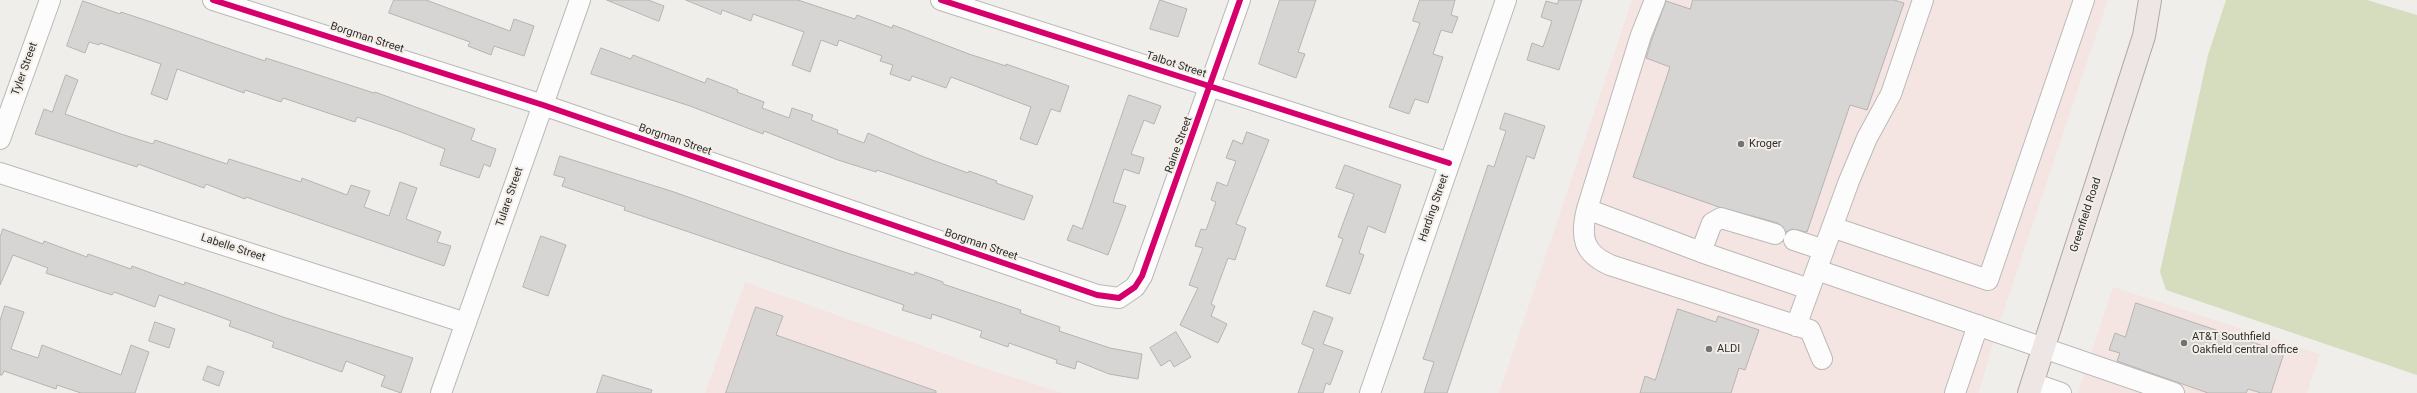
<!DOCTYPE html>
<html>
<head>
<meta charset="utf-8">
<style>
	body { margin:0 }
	canvas { display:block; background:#f0eeeb }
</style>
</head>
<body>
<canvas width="2417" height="393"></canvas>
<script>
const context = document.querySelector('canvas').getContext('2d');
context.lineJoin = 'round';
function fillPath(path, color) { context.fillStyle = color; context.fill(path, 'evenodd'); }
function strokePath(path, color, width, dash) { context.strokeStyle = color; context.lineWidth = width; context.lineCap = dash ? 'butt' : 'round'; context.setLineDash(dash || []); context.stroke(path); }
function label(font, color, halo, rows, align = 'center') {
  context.font = font + ' Roboto,sans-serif'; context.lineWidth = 4; context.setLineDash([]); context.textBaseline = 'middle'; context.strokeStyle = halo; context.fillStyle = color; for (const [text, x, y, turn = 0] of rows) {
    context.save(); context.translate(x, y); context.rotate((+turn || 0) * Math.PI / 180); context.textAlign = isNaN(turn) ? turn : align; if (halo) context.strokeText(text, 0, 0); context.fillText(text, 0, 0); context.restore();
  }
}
fillPath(new Path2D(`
	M1632 0H2108L1994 340 1979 393H1499Z
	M745 282 987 369 1063 393H705Z
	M2113 287 2320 354 2307 393H2078Z`), '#f5e5e2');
fillPath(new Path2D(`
	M2226 0H2367L2417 15V375L2166 290 2160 272 2208 55Z`), '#d6dcbe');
const building = new Path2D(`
	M394 0H426L510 31 514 19 534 26 524 56 494 46 491 55 468 46 470 42 389 13Z
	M607 0H648L664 6 659 21Z
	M686 0H798L855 19 857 15 892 28 893 25 969 54 1006 66V64L1069 86 1060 112 1051 109 1037 145 1020 139 1031 107 951 77 946 88 912 76 910 81 890 74 893 65 880 61 882 56 839 40 837 46 821 40 810 72 792 65 804 32 753 14 751 21 722 10 721 14Z
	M1160 0 1187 9 1178 37 1150 29Z
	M1280 0H1316L1298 52 1305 54 1296 78 1259 64Z
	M1420 0H1455L1451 15 1458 17 1452 33 1441 30 1433 54 1443 57 1428 103 1415 99 1409 114 1389 107 1420 23 1413 21Z
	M1559 0H1582L1559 70 1527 60 1532 43 1543 47 1552 21 1541 17 1546 1 1557 4Z
	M1693 0H1894L1904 3 1867 110 1850 105 1807 232 1792 229 1786 232 1778 223 1719 207 1633 177 1670 67 1646 58 1652 39 1666 1 1690 9Z
	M83 1 120 14 121 12 157 24 265 61 266 58 374 93 375 92 475 129 471 140 496 149 490 167 484 164 479 178 440 165 445 149 401 132 357 117 355 122 283 98 281 102 245 90 244 93 177 69 167 100 151 94 161 64 100 43 99 45 89 42 85 53 67 46Z
	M601 48 631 59 633 55 705 83 707 78 738 90 737 92 764 102 762 108 789 118 792 108 813 115 811 120 838 130 837 133 864 143 868 133 924 157 968 173 969 171 997 181 996 183 1033 196 1024 220 877 170 876 172 838 160 764 131 763 134 690 106 591 74Z
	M66 75 78 80 65 114 121 134 153 144 155 140 227 164 229 159 301 182 302 178 347 195 351 185 370 191 364 207 389 216 400 182 417 188 406 219 441 232 437 242 451 246 444 266 246 197 245 199 206 184 204 188 138 164 137 167 35 134 44 109 52 112Z
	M1129 95 1161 106 1154 124 1144 120 1131 154 1144 158 1139 174 1124 169 1113 202 1126 206 1108 255 1067 240 1073 225 1082 229Z
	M1505 113 1545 126 1534 159 1527 156 1447 393H1424L1434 362 1423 359 1488 165 1494 167 1506 131 1500 129Z
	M1247 132 1269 140 1236 224 1246 228 1235 260 1228 258 1211 304 1215 306 1211 316 1227 324 1218 343 1180 325 1198 288 1189 285 1203 248 1195 246 1201 229 1206 230 1216 202 1211 200 1217 182 1227 186 1236 161 1226 158 1233 140 1242 144Z
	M560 156 674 192 832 248 914 275 915 272 943 282V284L1021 310 1020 313 1060 327 1059 331 1110 348 1142 354 1138 379 1109 374 1077 361 1075 369 1056 363 1057 360 1009 343 1008 347 980 337 982 331 932 314 931 319 902 310 904 305 624 210 625 207 562 186 565 178 554 175Z
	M1345 165 1401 185 1385 233 1368 226 1359 253 1364 255 1350 294 1326 286 1343 239 1338 237 1354 194 1336 188Z
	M3 229 43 244 44 241 87 257 88 254 131 269 132 266 184 285 185 282 283 317 413 358 401 393 381 386 385 376 346 361 342 372 272 347 274 342 229 326 231 321 159 295 155 307 114 292 112 295 46 273 48 268 13 255 0 285V238Z
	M541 236 566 245 548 296 523 287Z
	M2136 303 2284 353 2271 393H2261L2248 389 2246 393H2208L2117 361 2120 353 2109 350 2115 333 2125 337Z
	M5 306 24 312 11 349 38 358 42 345 121 375 131 345 149 352 135 393H81L57 385 56 389 4 371 2 375H0V321Z
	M756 307 783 316 776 335 936 391V393H726Z
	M1678 309 1716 322 1718 316 1759 330 1745 370 1739 368 1731 393H1640L1645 376 1655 380Z
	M1314 311 1333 318 1323 344 1343 351 1330 385 1326 383 1323 393H1298L1314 349 1302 344Z
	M155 322 175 329 169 348 149 341Z
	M1176 332 1191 357 1174 367 1170 360 1161 366 1150 348Z
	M208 366 224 372 219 386 203 380Z
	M603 375 652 390 651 393H597Z`);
fillPath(building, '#d7d5d3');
strokePath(building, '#b6b4b2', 1);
const minor = new Path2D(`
	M213 0 543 105 1097 295 1119 298 1135 287 1142 276 1240 0
	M941 0 1449 163
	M1655 0 1641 35 1587 209C1580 237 1583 253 1610 265L1810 330 1822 359
	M0 139 50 0
	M0 173 466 323
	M1587 209 1701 252 1809 289
	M1832 227 1988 280 2084 0
	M1794 240 1824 250
	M1701 252 1712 223 1721 218 1775 234
	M1817 270 2174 393
	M1796 326 1849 181 1867 138 1891 94 1923 0
	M2032 383 2061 393
	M441 393 580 0
	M1370 393 1506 0
	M1955 393 1978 325`);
const major = new Path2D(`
	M2029 393 2144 36 2150 0`);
strokePath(minor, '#bbb9b7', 22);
strokePath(major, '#b4a8a5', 24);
strokePath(minor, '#fdfcfc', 20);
strokePath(major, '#ede6e4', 22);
strokePath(new Path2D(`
	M213 0 543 105 1097 295 1119 298 1135 287 1142 276 1240 0
	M941 0 1449 163`), '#d6006c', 6);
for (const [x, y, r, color] of [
	[1741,144,4,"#737270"],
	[2184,343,4,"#737270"],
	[1709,349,4,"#737270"]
]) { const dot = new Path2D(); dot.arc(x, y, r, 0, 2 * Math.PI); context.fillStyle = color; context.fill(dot); strokePath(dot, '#f3eee8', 1.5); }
label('11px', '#302f2d', '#f3eee8', [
	["Borgman Street",367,38,18],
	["Talbot Street",1176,65,18],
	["Tyler Street",25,69,-70],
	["Borgman Street",675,140,19],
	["Raine Street",1179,145,-70],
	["Tulare Street",510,197,-71],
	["Harding Street",1434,208,-71],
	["Greenfield Road",2086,215,-72],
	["Borgman Street",981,245,19],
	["Labelle Street",233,248,18]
]);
label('11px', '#302f2d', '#f3eee8', [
	["Kroger",1749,144],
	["AT&T Southfield",2192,337],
	["Oakfield central office",2192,350],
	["ALDI",1717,349]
], 'left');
</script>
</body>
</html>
